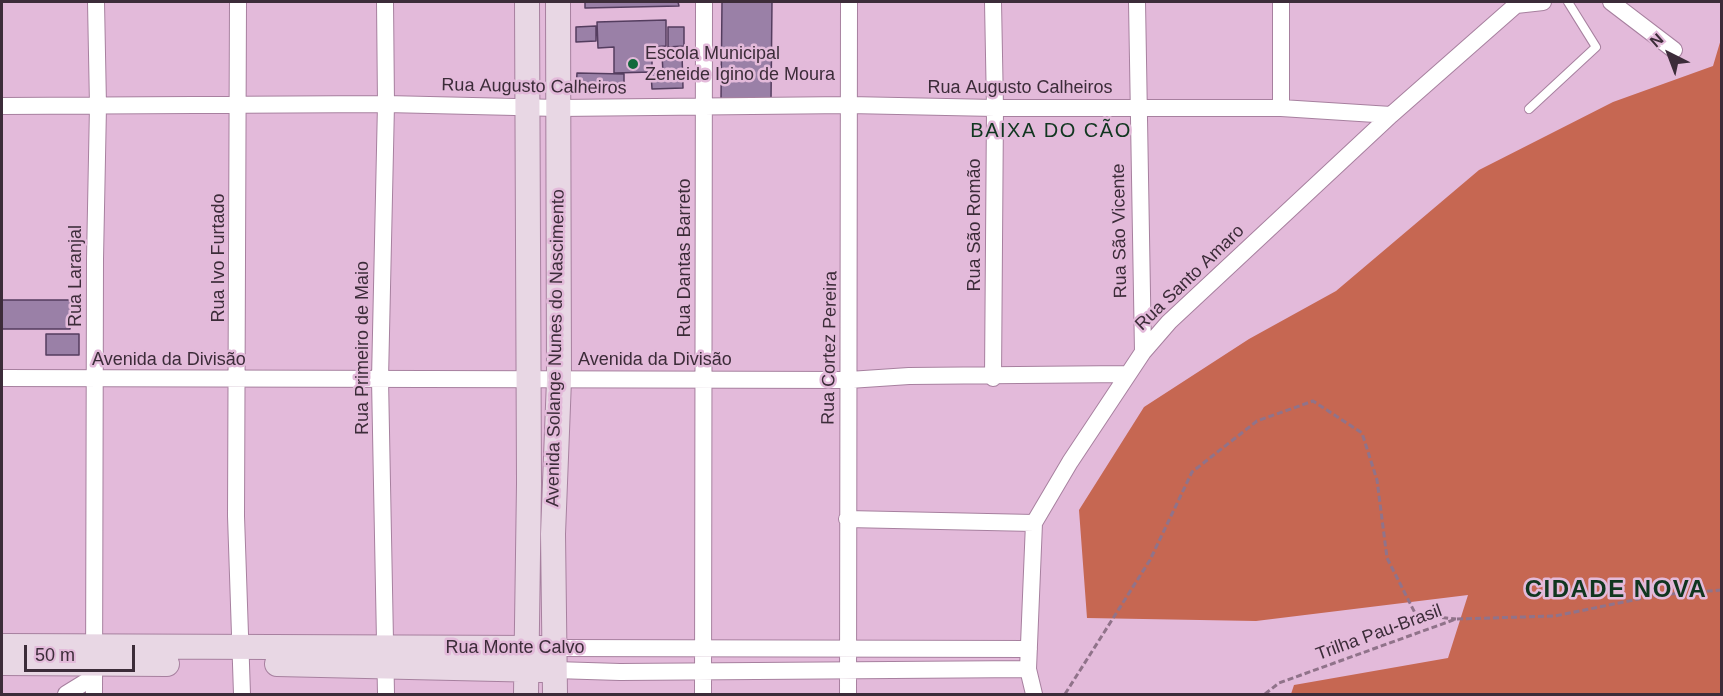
<!DOCTYPE html>
<html>
<head>
<meta charset="utf-8">
<style>
	body { margin:0 }
	#map { position:relative; width:1723px; height:696px; overflow:hidden; background:#e3bada; font-family:Arial,sans-serif }
	canvas { display:block }
	.frame { position:absolute; inset:0; border:3px solid #3c2c39; pointer-events:none }
	.north { position:absolute; left:1639px; top:24px; width:60px; height:60px; -webkit-text-stroke:4px #e3bada; paint-order:stroke; rotate:318deg; font-size:16px; font-weight:700; line-height:24px; text-align:center; color:#3c2c39 }
	.north::after { content:''; display:block; margin:auto; width:21px; height:27px; background:#3c2c39; clip-path:polygon(50% 0,100% 100%,50% 72%,0 100%) }
	.scale { position:absolute; left:24px; top:645px; width:111px; height:27px; box-sizing:border-box; border:3px solid #3c2c39; border-top:0; padding-left:8px; font-size:18px; line-height:21px; white-space:nowrap; color:#3c2c39; -webkit-text-stroke:4px #e3bada; paint-order:stroke }
</style>
</head>
<body>
<div id="map">
<canvas width="1723" height="696"></canvas>
<div class="frame"></div>
<div class="north">N</div>
<div class="scale">50 m</div>
</div>
<script>
const context = document.querySelector('canvas').getContext('2d');
context.lineJoin = 'round';
function fillPath(path, color) { context.fillStyle = color; context.fill(path, 'evenodd'); }
function strokePath(path, color, width, dash) { context.strokeStyle = color; context.lineWidth = width; context.lineCap = dash ? 'butt' : 'round'; context.setLineDash(dash || []); context.stroke(path); }
function label(font, color, halo, rows, align = 'center') {
  context.font = font + ' Arial,sans-serif'; context.lineWidth = 5; context.setLineDash([]); context.textBaseline = 'middle'; context.strokeStyle = halo; context.fillStyle = color; for (const [text, x, y, turn = 0] of rows) {
    context.save(); context.translate(x, y); context.rotate((+turn || 0) * Math.PI / 180); context.textAlign = isNaN(turn) ? turn : align; if (halo) context.strokeText(text, 0, 0); context.fillText(text, 0, 0); context.restore();
  }
}
fillPath(new Path2D(`
	M1721 39V694H1291L1294 685 1448 658 1468 595 1256 621 1087 618 1079 510 1144 407 1249 339 1336 291 1479 170 1613 102 1713 66Z`), '#c66752');
const building = new Path2D(`
	M585 2H678L679 6 585 8Z
	M722 2H772L771 100H721Z
	M666 20V46L652 47V72L614 73V47L598 48 597 22Z
	M596 26V41L576 42V27Z
	M668 27H684V46L668 47Z
	M662 54H682L683 88 652 89 651 73H663Z
	M577 73 624 74V92L576 91Z
	M2 300H70V329H2Z
	M46 334H79V355H46Z`);
fillPath(building, '#9a80a7');
strokePath(building, '#543d5f', 1.5);
const lane = new Path2D(`
	M1529 109 1596 47 1568 2`);
const street = new Path2D(`
	M238 2 236 516 242 694
	M385 2 386 104 380 379 386 694
	M1137 2 1143 352
	M1281 2V108
	M1611 2 1674 50
	M1516 5 1543 2
	M2 106 386 104 558 108 849 105 995 108H1281L1391 115
	M2 378 849 380 909 376 1128 374
	M993 378 995 108 993 2
	M847 519 1034 523
	M555 648 1029 649
	M555 670 620 672 1028 669
	M66 694 92 678
	M94 694 95 259 98 106 96 2
	M703 694 704 2
	M848 694 849 2
	M1034 694 1028 669 1034 523 1070 462 1143 352 1169 322 1391 115 1516 5`);
const secondary = new Path2D(`
	M2 646 541 648
	M2 663 167 664
	M277 664 542 670
	M526 694 529 484 527 2
	M555 694 553 534 559 380 558 2`);
strokePath(lane, '#a7809f', 10);
strokePath(street, '#a7809f', 18);
strokePath(secondary, '#a7809f', 26);
strokePath(new Path2D(`
	M1065 694 1150 560 1192 472 1257 421 1313 401 1362 433 1377 480 1387 558 1416 615 1456 619
	M1265 694 1279 683 1456 619 1555 616 1658 595 1722 590`), '#90738a', 3, [6, 3]);
strokePath(lane, '#fff', 8);
strokePath(street, '#fff', 16);
strokePath(secondary, '#e8d7e4', 24);
for (const [x, y, r, color] of [
	[633,64,6,"#13693b"]
]) { const dot = new Path2D(); dot.arc(x, y, r, 0, 2 * Math.PI); context.fillStyle = color; context.fill(dot); strokePath(dot, '#e3bada', 2); }
label('18px', '#3c2c39', '#e3bada', [
	["Escola Municipal",645,54],
	["Zeneide Igino de Moura",645,75]
], 'left');
label('18px', '#3c2c39', '#e3bada', [
	["Rua Augusto Calheiros",534,87,1],
	["Rua Augusto Calheiros",1020,88],
	["Rua São Romão",975,225,-90],
	["Rua São Vicente",1120,231,-91],
	["Rua Ivo Furtado",219,258,-90],
	["Rua Dantas Barreto",685,258,-90],
	["Rua Laranjal",76,276,-90],
	["Rua Santo Amaro",1190,278,-44],
	["Rua Primeiro de Maio",363,348,-90],
	["Avenida Solange Nunes do Nascimento",556,348,-89],
	["Rua Cortez Pereira",830,348,-89],
	["Avenida da Divisão",169,360],
	["Avenida da Divisão",655,360],
	["Trilha Pau-Brasil",1379,633,-20],
	["Rua Monte Calvo",515,648]
]);
context.letterSpacing = '1.5px';
label('20px', '#10361f', '#e3bada', [
	["BAIXA DO CÃO",1051,131]
]);
context.letterSpacing = '0px';
context.letterSpacing = '1.5px';
label('bold 24px', '#10361f', '#e3bada', [
	["CIDADE NOVA",1616,590]
]);
context.letterSpacing = '0px';
</script>
</body>
</html>
